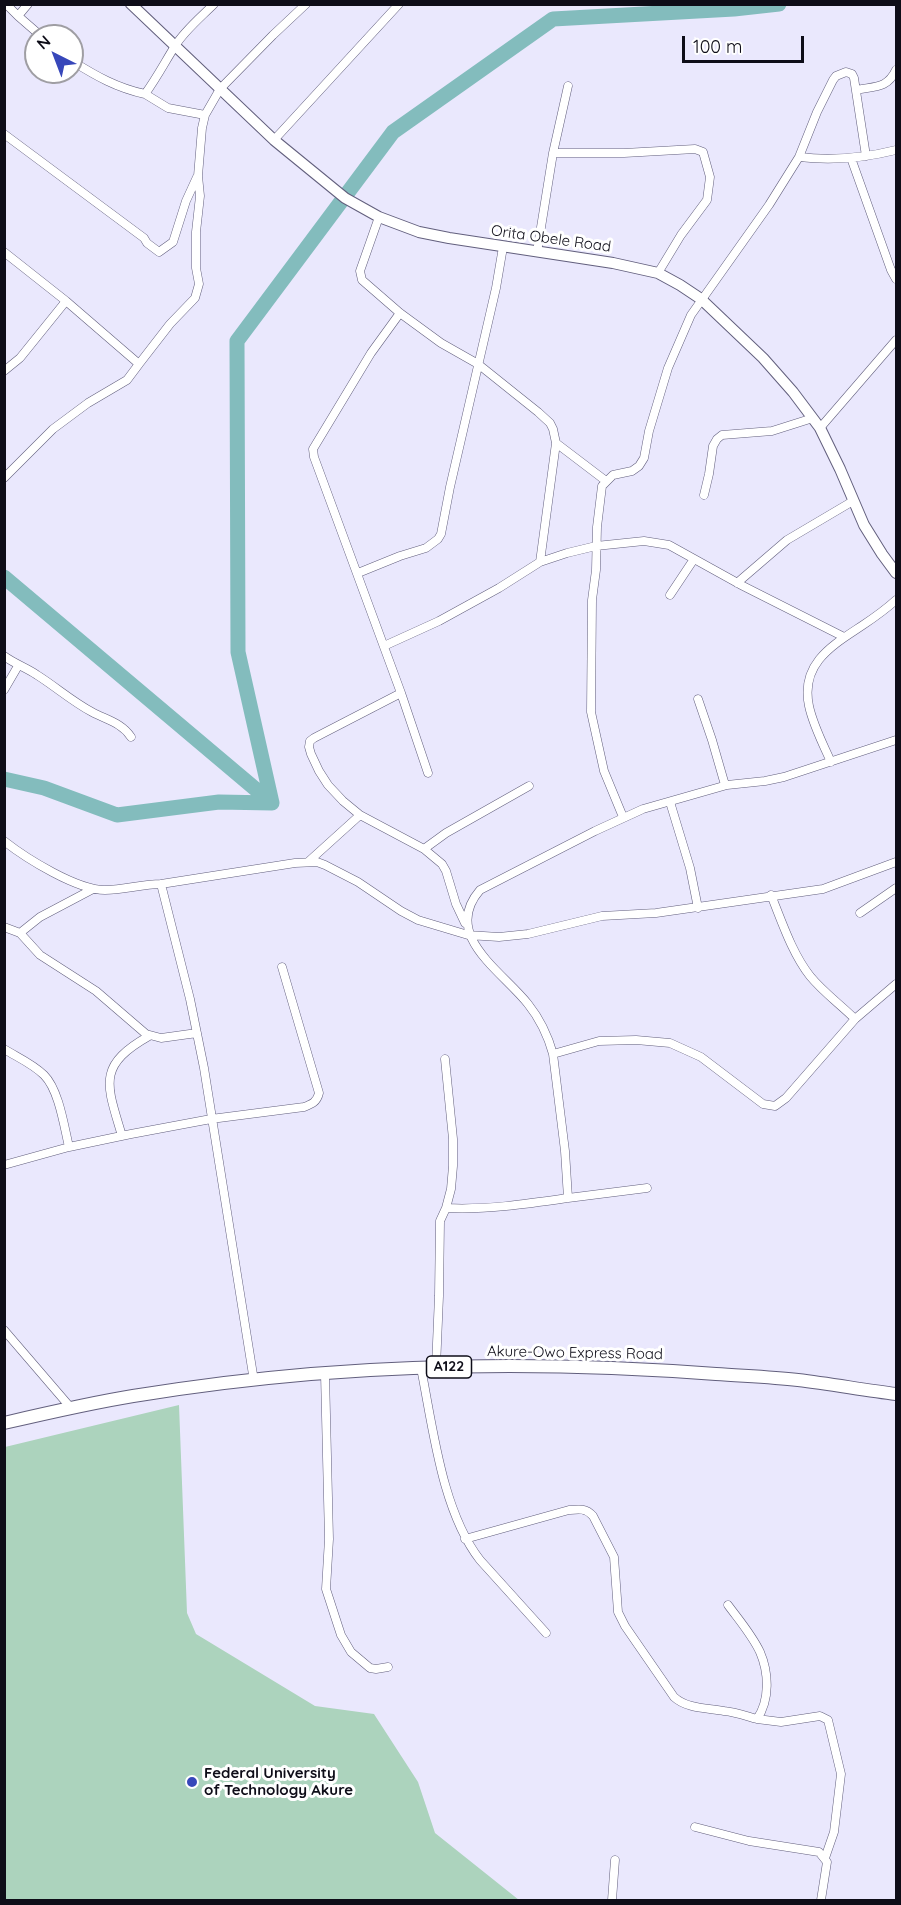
<!DOCTYPE html>
<html>
<head>
<meta charset="utf-8">
<style>
	body { margin:0 }
	#map { position:relative; width:901px; height:1905px; overflow:hidden; background:#eae8fd; font-family:Quicksand,sans-serif }
	canvas { display:block }
	.frame { position:absolute; inset:0; border:6px solid #0e0d18; pointer-events:none }
	.north { position:absolute; left:24px; top:24px; width:60px; height:60px; box-sizing:border-box; background:#fff; border:2px solid #9f9ea3; border-radius:50%; rotate:318deg; font-size:16px; font-weight:700; line-height:24px; text-align:center; color:#0e0d18 }
	.north::after { content:''; display:block; margin:auto; width:21px; height:27px; background:#3747ba; clip-path:polygon(50% 0,100% 100%,50% 72%,0 100%) }
	.scale { position:absolute; left:682px; top:36px; width:122px; height:27px; box-sizing:border-box; border:3px solid #0e0d18; border-top:0; padding-left:8px; font-size:18px; line-height:21px; white-space:nowrap; color:#0e0d18; -webkit-text-stroke:4px #fff; paint-order:stroke }
</style>
</head>
<body>
<div id="map">
<canvas width="901" height="1905"></canvas>
<div class="frame"></div>
<div class="north">N</div>
<div class="scale">100 m</div>
</div>
<script>
const context = document.querySelector('canvas').getContext('2d');
context.lineJoin = 'round';
function fillPath(path, color) { context.fillStyle = color; context.fill(path, 'evenodd'); }
function strokePath(path, color, width, dash) { context.strokeStyle = color; context.lineWidth = width; context.lineCap = dash ? 'butt' : 'round'; context.setLineDash(dash || []); context.stroke(path); }
function label(font, color, halo, rows, align = 'center') {
  context.font = font + ' Quicksand,sans-serif'; context.lineWidth = 6; context.setLineDash([]); context.textBaseline = 'middle'; context.strokeStyle = halo; context.fillStyle = color; for (const [text, x, y, turn = 0] of rows) {
    context.save(); context.translate(x, y); context.rotate((+turn || 0) * Math.PI / 180); context.textAlign = isNaN(turn) ? turn : align; if (halo) context.strokeText(text, 0, 0); context.fillText(text, 0, 0); context.restore();
  }
}
fillPath(new Path2D(`
	M179 1405 187 1613 196 1634 315 1706 374 1714 418 1782 435 1833 519 1900H5V1447Z`), '#acd3bd');
strokePath(new Path2D(`
	M4 577 272 803
	M4 779 44 788 117 815 219 802 272 803 238 652 237 341 393 132 553 19 734 9 779 4`), '#83bcbd', 15);
const minor = new Path2D(`
	M6 4 18 16 28 4
	M18 16 41 36
	M72 61C96 76 117 88 145 94 156 79 165 62 175 46 185 30 200 18 214 4
	M856 90C875 86 887 89 896 70
	M145 94 168 108 205 115
	M4 134 144 238 147 243 159 252 173 242 186 201 197 177
	M274 140 399 4
	M553 153H624L695 149 703 152 710 177 707 200 681 235 658 273
	M799 157 817 112 833 80 836 76 846 72 852 74 854 78 866 156
	M851 158 891 270 896 279
	M379 217 360 271 362 280 400 313 441 343 478 364 538 412 550 423 553 429 556 443 606 481
	M4 252 66 301 139 364 127 380 88 403 53 429 4 478
	M537 252 553 153 568 86
	M400 313 371 353 313 449 314 457 401 693 428 773
	M139 364 170 324 195 298 199 284 196 268V232L200 196 198 176 202 128 205 115 220 89 273 35 306 4
	M4 371 20 358 66 301
	M820 428 896 340
	M704 495 709 474 713 446 717 439 722 435 772 431 813 418
	M540 562 556 443
	M358 573 400 556 426 548 438 539 441 534 450 487 496 288 503 247
	M737 583 787 540 853 501
	M670 595 694 559
	M384 646 439 621 499 588 540 562 567 553 596 546 644 541 669 545 743 586 844 637
	M4 656C15 664 27 668 37 675 56 687 73 702 92 712 107 720 122 723 131 737
	M4 690 18 666
	M401 693 314 738 310 741 309 747 311 754 319 771 328 785 343 801 360 815 424 849 442 864 446 871 456 904 465 923
	M698 699 712 740 725 785
	M831 762C823 744 813 725 809 706 800 663 833 645 863 625 875 617 886 609 896 600
	M670 802 690 868 698 908
	M623 817 604 771 591 712 592 600 596 570 597 527 602 486 613 475 632 471 639 466 644 458 649 431 668 368 691 315 769 205 799 157C832 161 864 158 896 150
	M4 841C27 859 77 890 105 890 124 890 142 884 161 884L295 863 317 862 325 865 358 882 401 911 418 920 468 935 499 937 528 934 602 916 656 913 823 889 896 862
	M424 849 446 833 529 786
	M308 862 360 815
	M161 884 190 999 204 1068 254 1381
	M771 895C782 922 792 953 810 976 823 992 841 1005 855 1019
	M860 913 896 888
	M4 927 20 933 40 955 96 991 146 1034 161 1038 197 1033
	M20 933 40 917 93 889
	M4 1049C17 1057 33 1064 44 1075 59 1090 64 1126 69 1147
	M553 1054 599 1041 636 1040 670 1043 701 1057 763 1104 775 1106 786 1098 855 1019 896 984
	M122 1136C107 1085 96 1066 149 1036
	M4 1165 69 1147 131 1134 211 1119 304 1107C312 1104 317 1102 319 1093L282 967
	M568 1198 647 1188
	M446 1208C487 1210 527 1204 568 1198L565 1151 553 1054C548 1036 540 1019 528 1004 502 971 441 935 480 890L595 831 643 809 727 785 765 781 784 777 896 740
	M4 1330 71 1408
	M436 1367 439 1296 440 1221 446 1208 451 1189 453 1166V1139L445 1059
	M421 1368C433 1428 442 1511 480 1560L546 1633
	M325 1374 329 1539 326 1589 341 1635 351 1652 370 1668 376 1669 388 1667
	M465 1539 569 1510C579 1509 586 1508 593 1516L614 1557 618 1612 625 1626 674 1697C687 1709 708 1708 724 1711 735 1712 746 1716 757 1719 770 1700 769 1673 760 1652 752 1635 739 1620 728 1605
	M757 1719 781 1722 820 1716 828 1720 841 1774 834 1832 825 1858
	M695 1827 749 1841 819 1852 827 1862 821 1900
	M612 1900 615 1860`);
const major = new Path2D(`
	M131 4 274 140 345 198 379 217 419 232 449 238 613 263 658 273 680 285 701 299 763 358 793 392 820 428 840 469 864 525 882 554 896 573`);
const highway = new Path2D(`
	M4 1423C47 1413 90 1403 133 1396 326 1364 522 1359 716 1374 743 1376 771 1377 798 1380 831 1384 864 1390 896 1394`);
strokePath(minor, '#625f7d', 9);
strokePath(major, '#625f7d', 12);
strokePath(highway, '#625f7d', 14);
strokePath(minor, '#fff', 8);
strokePath(major, '#fff', 10);
strokePath(highway, '#fff', 12);
for (const [x, y, r, color] of [
	[192,1782,6,"#3747ba"]
]) { const dot = new Path2D(); dot.arc(x, y, r, 0, 2 * Math.PI); context.fillStyle = color; context.fill(dot); strokePath(dot, '#fff', 2); }
for (const [x, y, w] of [
	[449,1367,45]
]) { const box = new Path2D(); box.roundRect(x - w / 2, y - 11, w, 22, 4.5); context.fillStyle = '#fff'; context.fill(box); strokePath(box, '#0e0d18', 1.5); }
label('bold 14px', '#0e0d18', null, [
	["A122",449,1367]
]);
label('15px', '#0e0d18', '#fff', [
	["Orita Obele Road",551,239,8],
	["Akure-Owo Express Road",575,1353,1]
]);
label('bold 15px', '#0e0d18', '#fff', [
	["Federal University",204,1773],
	["of Technology Akure",204,1790]
], 'left');
</script>
</body>
</html>
